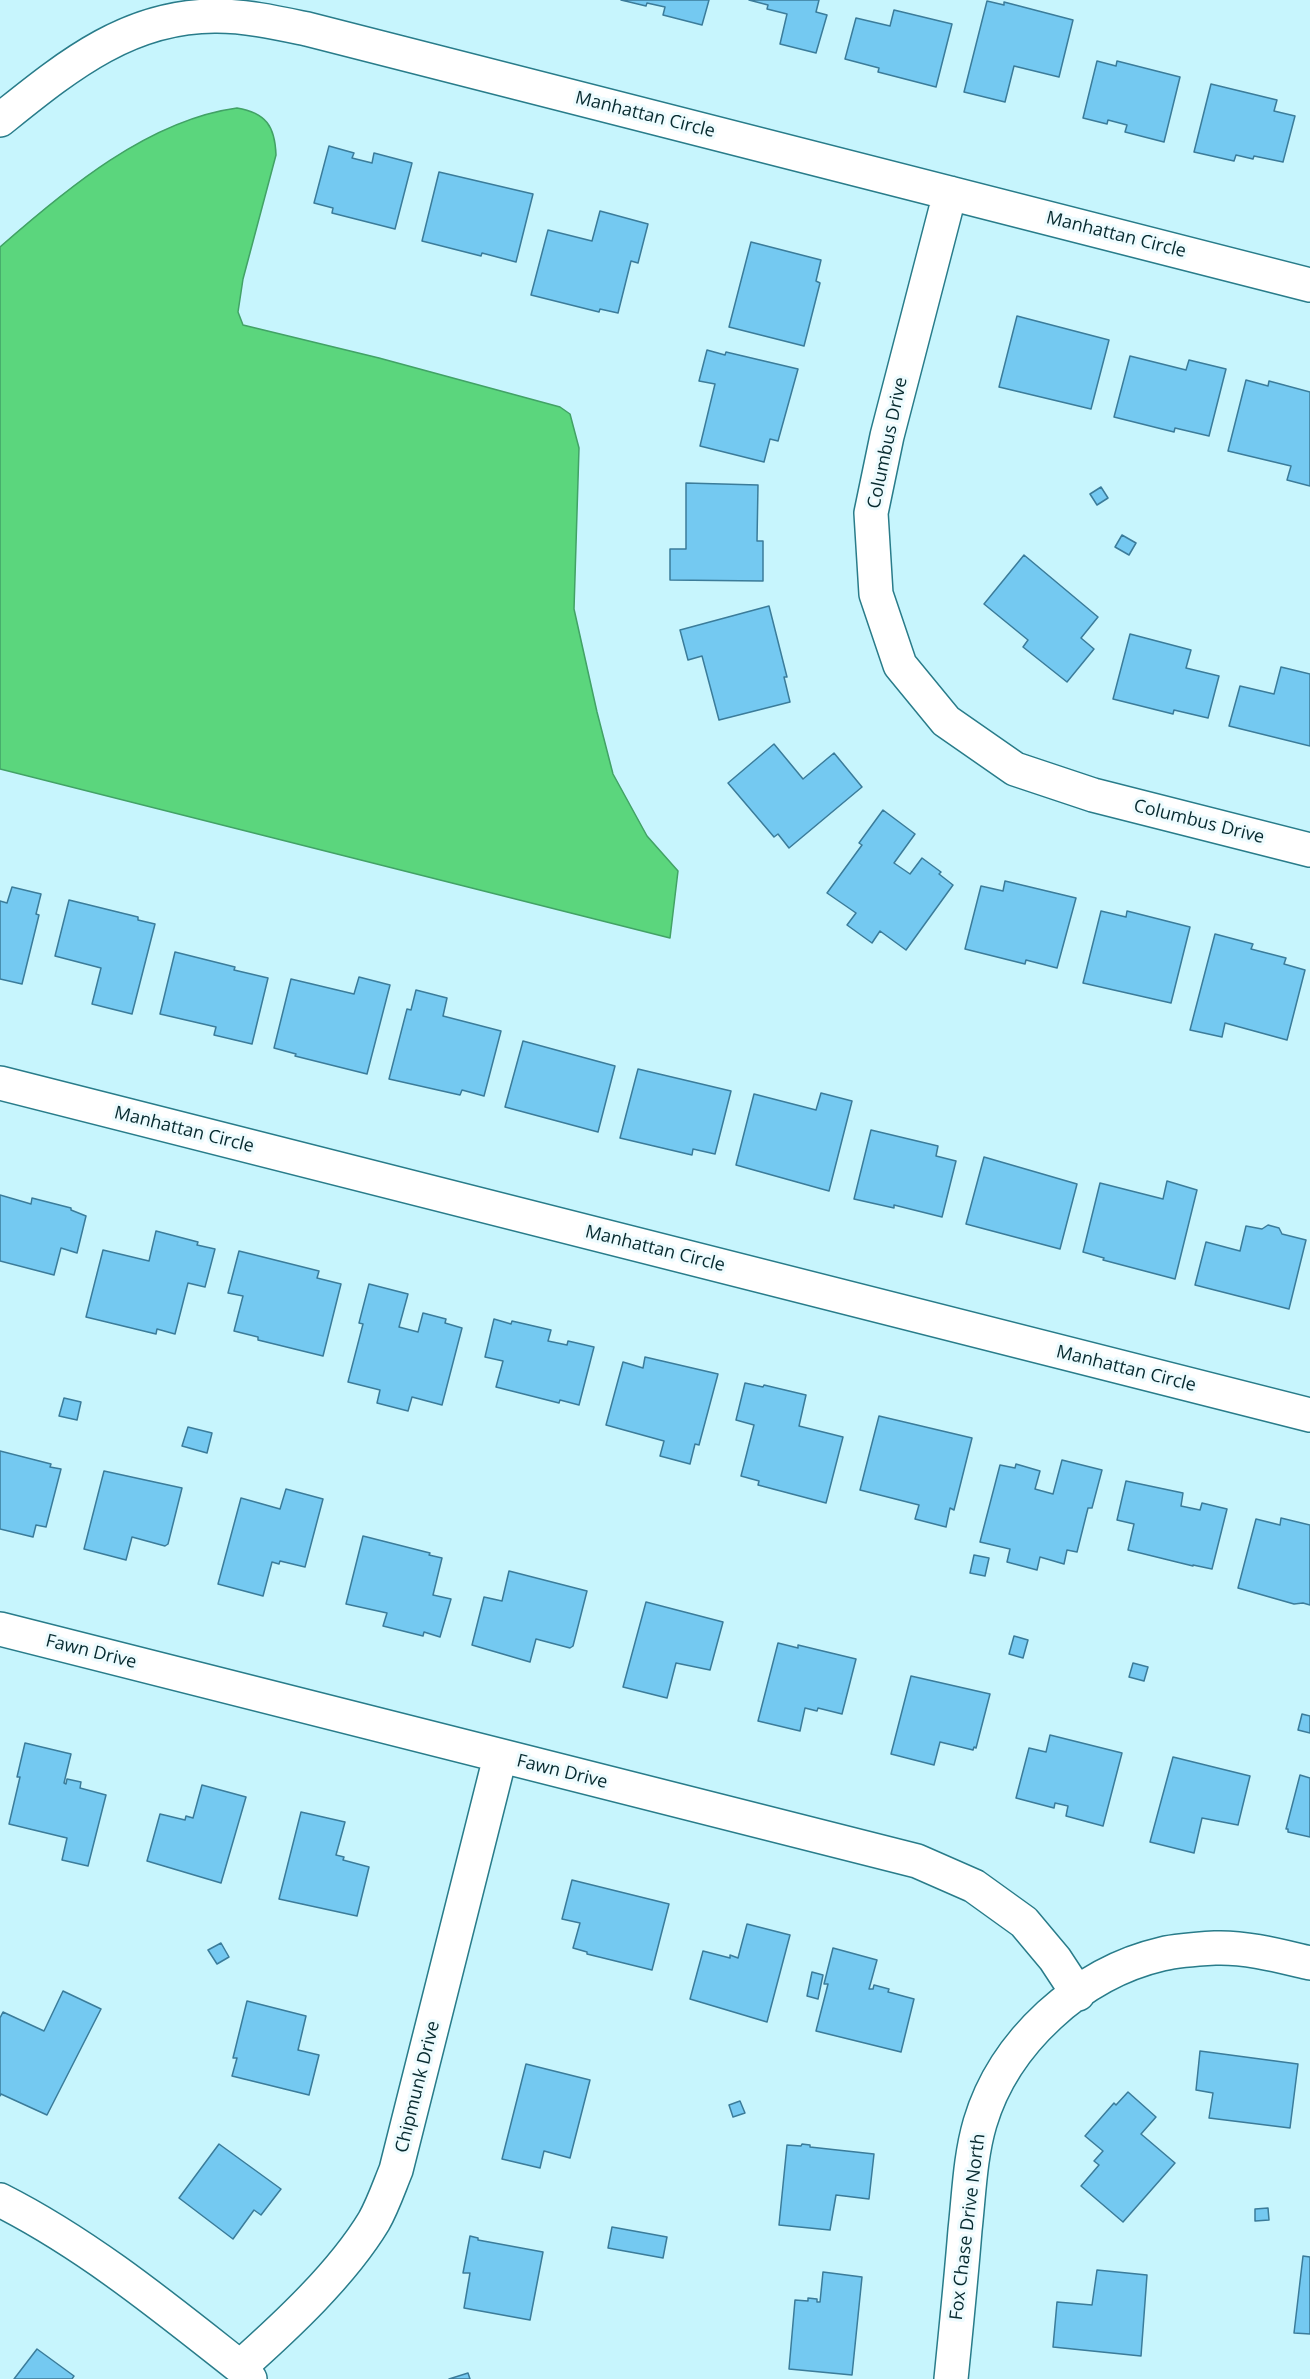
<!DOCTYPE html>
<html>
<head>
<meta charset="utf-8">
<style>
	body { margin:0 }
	canvas { display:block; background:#c7f5fd }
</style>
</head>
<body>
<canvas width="1310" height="2379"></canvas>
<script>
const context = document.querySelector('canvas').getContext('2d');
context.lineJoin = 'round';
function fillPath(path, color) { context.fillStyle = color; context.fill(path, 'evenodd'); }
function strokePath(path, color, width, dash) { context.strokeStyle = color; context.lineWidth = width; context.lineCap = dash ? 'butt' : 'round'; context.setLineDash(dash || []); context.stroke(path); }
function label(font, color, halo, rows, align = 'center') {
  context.font = font + ' "Open Sans",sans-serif'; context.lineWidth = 6; context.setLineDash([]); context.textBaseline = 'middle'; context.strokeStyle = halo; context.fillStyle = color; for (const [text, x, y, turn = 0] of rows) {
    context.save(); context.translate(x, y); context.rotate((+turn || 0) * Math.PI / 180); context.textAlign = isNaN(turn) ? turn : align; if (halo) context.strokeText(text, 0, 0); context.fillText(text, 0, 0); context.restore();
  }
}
const water = new Path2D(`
	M237 108C266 113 275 126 276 155L243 279 238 312 243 325 379 358 560 407 570 414 579 448 574 609 597 712 613 774 647 836 678 871 670 938 0 769V247C65 190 148 120 237 108Z`);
fillPath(water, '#5bd67d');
strokePath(water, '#42a266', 1.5);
const building = new Path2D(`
	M621 0H709L702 25 663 15 665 7 647 3 646 6Z
	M749 0H819L816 12 827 15 816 53 780 44 787 14 767 9 768 5Z
	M987 1 1004 5V2L1073 20 1059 77 1014 66 1005 102 964 92Z
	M894 10 952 24 936 87 878 72 879 68 845 59 856 18 890 26Z
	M1097 61 1116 66 1117 61 1180 77 1164 142 1125 132 1127 125 1108 120 1107 124 1083 118Z
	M1211 84 1277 100 1274 111 1295 116 1283 162 1254 156 1253 159 1236 155 1234 161 1194 152Z
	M329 146 354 153 352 158 372 163 374 153 412 163 395 229 332 213 333 208 314 203Z
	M439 172 533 194 516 262 482 253 481 256 422 241Z
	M600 211 648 224 638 263 631 261 618 313 600 309 599 312 531 295 548 230 592 241Z
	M751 242 821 260 816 281 820 283 804 346 729 327Z
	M1017 316 1109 340 1091 409 999 387Z
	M707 350 725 355 726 352 798 369 778 441 770 439 764 462 700 446 715 384 699 381Z
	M1130 356 1186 370 1189 360 1226 369 1209 436 1175 428 1174 432 1114 417Z
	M1246 380 1268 386 1269 381 1310 392V486L1287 480 1291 466 1228 451Z
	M686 483 758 485 757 541H763V581L670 580V549H686Z
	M1101 487 1108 498 1097 505 1090 494Z
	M1122 535 1136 543 1129 555 1115 547Z
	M1024 555 1098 617 1081 638 1094 649 1067 682 1023 647 1028 640 984 604Z
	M769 606 787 677H784L790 702 719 720 702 656 688 660 680 630Z
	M1130 634 1191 650 1186 668 1219 676 1208 718 1174 710 1173 714 1113 699Z
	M1281 667 1310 674V746L1229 726 1240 686 1274 694Z
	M774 744 803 779 834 753 862 787 789 848 778 834 774 837 728 783Z
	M883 810 915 834 894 863 910 874 922 858 941 872 939 874 953 885 906 950 880 931 872 943 847 925 856 913 827 893 862 845 859 843Z
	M1005 881 1076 898 1057 968 1026 960 1025 964 965 949 981 886 1003 891Z
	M12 887 41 894 36 914 39 915 22 984 0 979V901L7 903Z
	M69 900 138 917V920L155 924 132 1014 92 1004 101 968 55 956Z
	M1101 911 1126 917 1127 911 1190 927 1171 1003 1083 983Z
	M1215 934 1253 944 1251 949 1286 958 1284 964 1305 970 1287 1040 1225 1023 1222 1037 1190 1030Z
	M175 952 235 967 234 970 268 978 252 1044 214 1035 216 1027 160 1014Z
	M359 977 390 985 367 1074 295 1056 296 1054 274 1048 291 979 354 994Z
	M416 990 447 998 443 1016 501 1031 484 1096 462 1090 460 1095 389 1079 407 1009 411 1010Z
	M523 1041 615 1066 598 1132 505 1107Z
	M638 1069 731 1091 715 1154 693 1149 692 1155 620 1138Z
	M821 1093 852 1101 829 1191 736 1165 754 1094 816 1110Z
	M871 1130 938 1146 936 1156 956 1161 942 1217 894 1205V1208L854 1199Z
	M984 1157 1077 1184 1060 1249 966 1224Z
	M1167 1181 1197 1190 1175 1279 1103 1260 1104 1258 1083 1252 1100 1183 1163 1199Z
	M0 1195 31 1204 32 1198 71 1208V1210L86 1216 77 1253 61 1248 54 1275 0 1261Z
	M1268 1225 1279 1228 1282 1234 1306 1240 1289 1309 1195 1285 1206 1242 1240 1251 1246 1226 1262 1229Z
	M156 1231 198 1242 197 1245 215 1249 205 1287 188 1283 175 1334 157 1329 156 1334 86 1317 103 1250 149 1261Z
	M239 1251 319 1271 317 1278 341 1284 323 1356 258 1340V1337L234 1331 243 1296 228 1293Z
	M369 1284 408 1294 399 1327 418 1332 423 1313 446 1319 445 1323 462 1328 442 1405 412 1397 408 1411 377 1403 380 1390 348 1382 363 1324 359 1323Z
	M494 1319 511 1324 512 1321 551 1330 548 1341 567 1345 568 1341 594 1347 579 1405 560 1400 559 1403 496 1387 503 1361 485 1357Z
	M645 1357 718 1374 699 1445 695 1444 690 1464 660 1456 664 1441 606 1425 623 1362 643 1368Z
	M745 1383 763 1387 764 1385 806 1395 799 1426 843 1437 826 1503 758 1485 759 1481 741 1476 754 1425 736 1420Z
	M64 1398 81 1402 77 1420 59 1416Z
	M879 1416 972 1438 954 1510 950 1508 946 1527 915 1519 919 1505 860 1490Z
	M188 1427 212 1433 207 1453 182 1446Z
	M0 1451 51 1464 50 1467 61 1469 46 1527 36 1525 33 1537 0 1529Z
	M1062 1460 1102 1470 1092 1508H1088L1077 1552 1067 1550 1064 1564 1040 1557 1037 1570 1007 1562 1010 1549 980 1542 1000 1465 1015 1468 1016 1464 1040 1471 1035 1489 1053 1494Z
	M104 1471 182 1488 168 1544 165 1546 132 1537 126 1560 84 1549Z
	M1126 1481 1183 1493 1181 1506 1200 1510 1202 1503 1227 1509 1212 1569 1193 1565V1566L1128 1550 1134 1524 1117 1520Z
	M286 1489 323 1499 305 1567 280 1561 279 1564 272 1562 263 1596 218 1584 241 1498 280 1509Z
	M1281 1518 1310 1525V1605L1303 1603 1294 1604 1238 1588 1256 1519 1280 1525Z
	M363 1536 430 1553 429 1555 442 1558 433 1595 451 1599 440 1637 424 1632 423 1636 383 1626 387 1613 346 1604Z
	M974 1555 989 1558 985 1576 970 1573Z
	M509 1571 587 1591 573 1646 570 1648 536 1639 530 1662 472 1645 484 1597 502 1601Z
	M646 1602 723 1622 710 1670 676 1663 667 1698 623 1687Z
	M1014 1636 1028 1640 1023 1658 1009 1654Z
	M778 1643 798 1648V1645L856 1659 842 1714 818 1708 817 1711 805 1708 800 1731 758 1721Z
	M1133 1663 1148 1667 1144 1681 1129 1677Z
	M911 1676 990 1694 976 1748 974 1747 973 1750 940 1742 934 1765 891 1754Z
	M1302 1714 1310 1716V1733L1298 1730Z
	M1050 1735 1122 1753 1103 1826 1066 1816 1068 1806 1055 1803 1054 1808 1016 1798 1029 1748 1046 1752Z
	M25 1743 71 1754 64 1783 66 1784 67 1779 81 1782 80 1788 106 1795 88 1866 62 1860 67 1838 9 1824 20 1777H17Z
	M1173 1757 1250 1776 1238 1825 1202 1818 1194 1853 1150 1842Z
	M1300 1775 1310 1778V1837L1288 1832V1829H1286Z
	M202 1785 246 1797 221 1883 147 1861 160 1814 185 1820 186 1816 193 1818Z
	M301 1812 345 1822 336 1855 344 1857 343 1860 369 1867 357 1916 279 1899Z
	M572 1880 669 1904 652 1970 587 1954V1952L573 1948 580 1923 562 1919Z
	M747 1924 790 1935 767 2022 690 1999 703 1951 730 1958V1955L738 1958Z
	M221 1943 229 1957 217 1964 208 1950Z
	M833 1948 877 1960 869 1989H873L874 1985 889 1989 888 1992 914 1999 901 2052 816 2031 828 1984H824Z
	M812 1972 823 1975 818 1999 807 1996Z
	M63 1991 101 2009 47 2115 1 2094 0 2096V2018L3 2012 44 2031Z
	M247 2001 306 2016 298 2050 319 2055 309 2095 232 2076 237 2058H233Z
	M1200 2051 1298 2064 1290 2128 1209 2118 1213 2093 1196 2090Z
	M526 2064 590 2080 570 2158 544 2151 540 2168 502 2159Z
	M1128 2092 1156 2117 1141 2134 1175 2163 1123 2222 1081 2186 1099 2165 1094 2161 1103 2151 1085 2136 1114 2103 1116 2105Z
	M740 2101 745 2113 733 2117 729 2105Z
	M219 2144 281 2189 261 2215 254 2210 233 2239 179 2198Z
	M802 2144 810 2145V2147L874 2154 869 2199 836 2195 830 2230 779 2225 787 2145 801 2146Z
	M1268 2208 1269 2220 1255 2221V2209Z
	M612 2227 667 2237 663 2258 608 2248Z
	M470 2236 478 2238V2240L543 2252 530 2320 464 2308 470 2273H463Z
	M1303 2256 1310 2257V2334L1294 2333Z
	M1097 2270 1147 2275 1141 2356 1053 2347 1057 2302 1092 2305Z
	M823 2272 862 2277 852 2375 789 2369 795 2300 808 2301V2298L817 2299V2302H820Z
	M37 2349 74 2376 72 2379H14Z
	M468 2373 470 2379H449Z`);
fillPath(building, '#74c9f1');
strokePath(building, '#3b7c9a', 1.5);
const minor = new Path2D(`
	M0 120C65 68 128 15 217 16 247 16 278 23 307 29L1310 285
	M950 193 887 436 871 513 876 594 900 665 946 721 1015 769 1093 795 1310 850
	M0 1083 1310 1415
	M0 1629 917 1861 974 1886 1024 1922 1055 1959 1078 1994
	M0 2200C87 2244 164 2307 240 2367L250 2379
	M240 2367C286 2326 342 2274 374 2221 383 2205 389 2187 396 2170L500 1757
	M951 2379C956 2329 961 2280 965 2230 969 2194 970 2157 980 2123 1004 2042 1080 1973 1162 1954 1179 1950 1198 1949 1216 1948 1247 1947 1280 1956 1310 1963`);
strokePath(minor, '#297c8a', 36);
strokePath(minor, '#fff', 33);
label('18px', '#072a2f', '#edfbfe', [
	["Manhattan Circle",645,115,14],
	["Manhattan Circle",1116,235,14],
	["Columbus Drive",888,443,-78],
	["Columbus Drive",1199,822,14],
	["Manhattan Circle",184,1130,14],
	["Manhattan Circle",655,1249,14],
	["Manhattan Circle",1126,1369,14],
	["Fawn Drive",91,1652,14],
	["Fawn Drive",562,1772,14],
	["Chipmunk Drive",418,2087,-76],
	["Fox Chase Drive North",968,2227,-83]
]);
</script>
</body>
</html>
